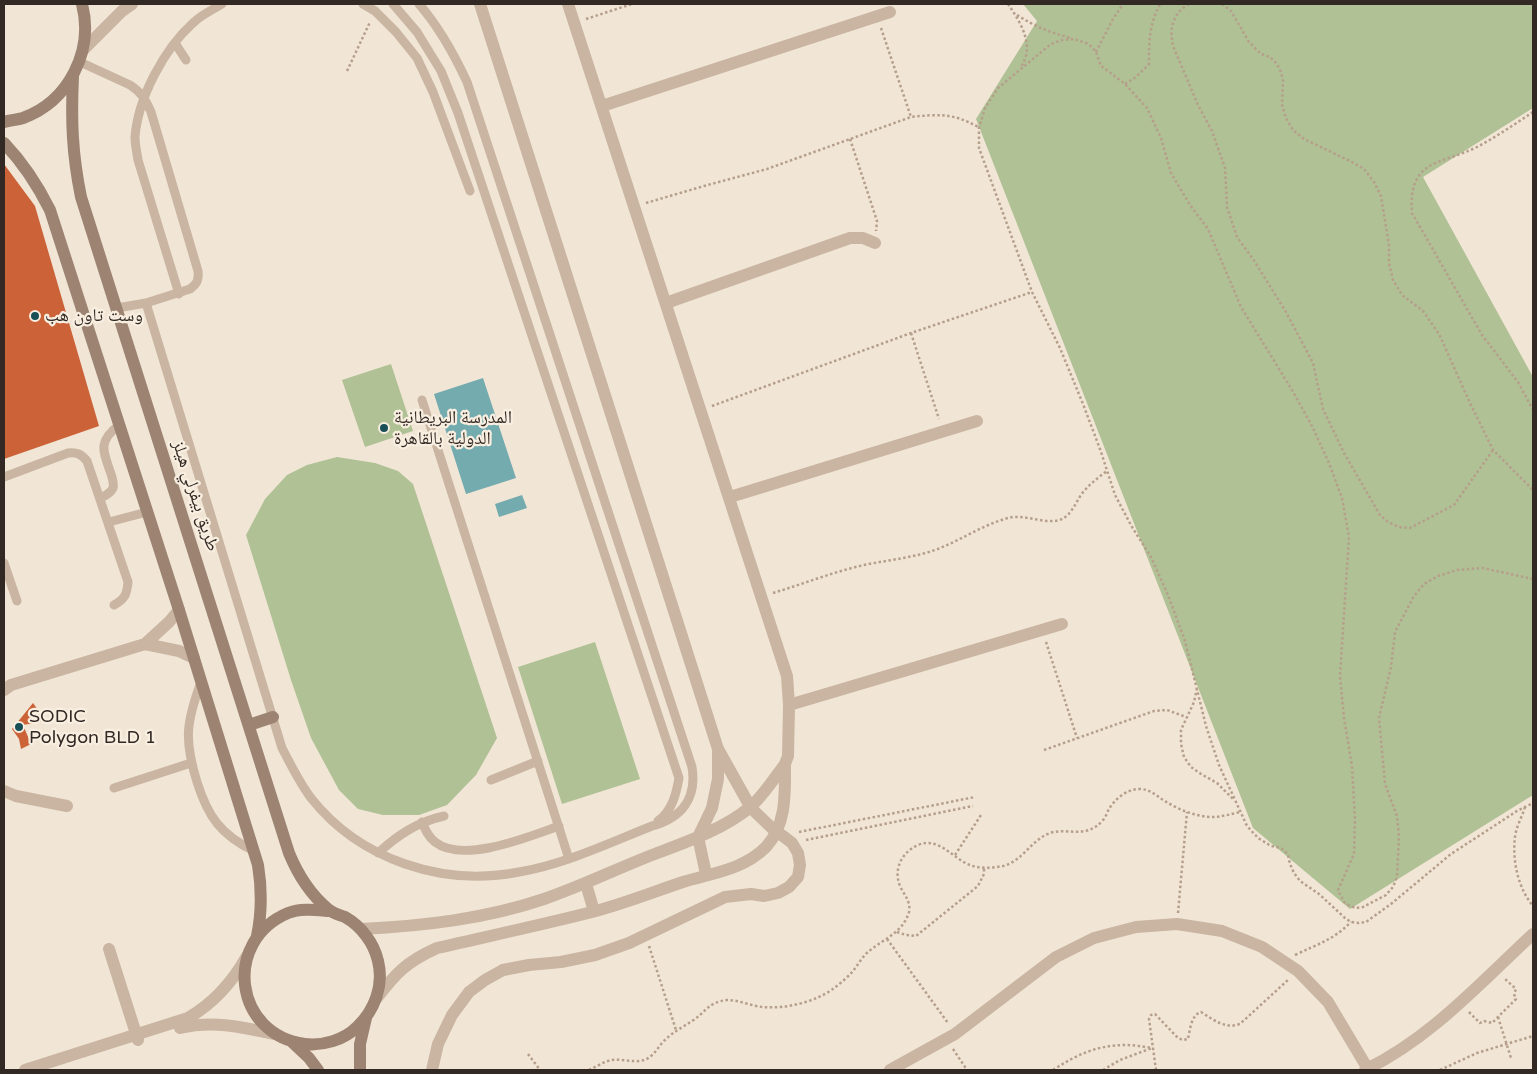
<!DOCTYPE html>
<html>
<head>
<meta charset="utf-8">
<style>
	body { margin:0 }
	#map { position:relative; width:1537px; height:1074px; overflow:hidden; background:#f1e5d5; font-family:"Varela Round",sans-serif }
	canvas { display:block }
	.frame { position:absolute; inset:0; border:5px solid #332924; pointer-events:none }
</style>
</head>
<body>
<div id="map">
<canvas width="1537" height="1074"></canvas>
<div class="frame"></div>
</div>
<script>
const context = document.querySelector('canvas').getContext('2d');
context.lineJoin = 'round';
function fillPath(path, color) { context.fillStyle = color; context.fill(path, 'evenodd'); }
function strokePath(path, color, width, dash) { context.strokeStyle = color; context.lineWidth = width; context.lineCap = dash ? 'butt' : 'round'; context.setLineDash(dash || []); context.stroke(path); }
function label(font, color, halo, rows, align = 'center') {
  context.font = font + ' "Varela Round","Noto Naskh Arabic",sans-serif'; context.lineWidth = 4.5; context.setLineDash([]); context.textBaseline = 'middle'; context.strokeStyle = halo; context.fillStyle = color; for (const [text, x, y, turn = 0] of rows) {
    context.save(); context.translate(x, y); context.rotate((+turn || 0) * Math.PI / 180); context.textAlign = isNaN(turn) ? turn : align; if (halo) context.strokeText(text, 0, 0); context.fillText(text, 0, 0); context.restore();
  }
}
fillPath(new Path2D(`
	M1023 4H1533V108L1423 177 1533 377V795L1350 909 1253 828 976 119 1037 21Z
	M391 364 413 431 365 447 342 380Z
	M337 457 375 463 398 471 413 484 497 738 476 775 447 805 419 815H383L358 809 339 790 311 738 291 680 246 535 265 499 287 475 307 465Z
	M595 642 640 779 562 804 518 667Z`), '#b0c195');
fillPath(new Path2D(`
	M483 378 516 478 466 494 434 394Z
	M522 495 527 508 499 517 495 504Z`), '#73abaf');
fillPath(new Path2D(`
	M4 164 35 206 99 426 4 459Z
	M33 703 46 721 23 725 31 744 21 749 19 739 12 729Z`), '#cc6238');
strokePath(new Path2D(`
	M1008 4C1021 23 1036 47 1020 68
	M1189 4C1173 13 1169 28 1173 46L1198 105 1212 131 1225 168 1227 207 1237 237 1255 262 1286 312 1313 363 1323 409 1344 453 1380 515 1388 522 1399 527 1410 528 1454 505 1493 450
	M1222 4 1231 11 1249 42 1261 54 1270 57 1277 64 1281 72 1283 81 1282 105 1286 118 1293 130 1304 139 1350 161 1364 169 1374 182 1381 196 1389 245V263L1393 280 1402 295 1423 311 1439 334 1470 403 1493 450 1533 490
	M1017 15C1034 26 1051 33 1071 38
	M586 19 632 4
	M881 28 911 117
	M1096 52 1113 19 1123 4
	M347 71 370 22
	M1125 84 1136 77 1149 64C1149 41 1149 25 1160 4
	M1533 112C1515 124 1496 137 1477 147 1441 165 1408 158 1412 213L1482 335 1518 382 1533 410
	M850 139 877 221 876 231
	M646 203 704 186 767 169 911 117C939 114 953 113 978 127
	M911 333 939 419
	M712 406 911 333 1032 292
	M1533 579 1483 568 1457 570 1438 576 1424 584 1414 596 1395 632 1391 667 1379 718 1385 784 1397 816 1399 836 1397 877 1393 887 1386 895 1363 907 1356 908 1350 906 1344 902 1338 890 1354 854 1355 820 1352 766 1344 718 1340 676 1349 537 1342 498 1329 463 1312 426 1292 390 1241 307 1208 229 1190 205 1171 173 1161 138 1147 108 1125 84 1101 66 1096 52 1092 47 1086 43 1074 39 1062 40 1051 44 998 88 985 108 979 128V148L1032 292 1060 348 1083 404 1100 449 1115 495 1132 527 1151 557 1168 595 1185 641 1206 726 1219 765 1247 826 1258 838 1271 846 1281 848 1285 851 1288 855 1290 864 1294 873 1300 881 1319 894 1345 918 1351 922 1359 923 1366 922 1391 904 1451 854 1517 811 1533 803
	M773 593C803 584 833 572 864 565 888 560 912 558 935 550 960 541 982 525 1008 518 1024 513 1050 527 1064 518 1074 511 1077 499 1084 491 1091 483 1099 477 1107 471
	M1046 642 1077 738
	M1197 688 1194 702 1181 730V744L1184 757 1191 767 1201 774 1217 783 1234 800
	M1044 750 1154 711 1167 710 1186 717
	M1525 807C1522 817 1516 827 1515 837 1512 860 1518 888 1533 906
	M799 832 975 797
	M806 840 973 806
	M955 855 981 815
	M1178 913 1187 812
	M897 932 906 935 916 936 978 886 984 874V868
	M887 939 948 1023
	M649 946 676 1030
	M1295 955C1318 944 1333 940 1351 922
	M1469 1012 1480 1023 1484 1021 1492 1023 1516 999 1514 994 1516 989 1505 979
	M1498 1017 1511 1058
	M953 1049 967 1070
	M528 1054 540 1070
	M589 1070C596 1067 603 1062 611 1060 625 1058 640 1066 651 1056 657 1051 660 1044 665 1040 673 1032 683 1027 692 1021 705 1013 708 1002 727 1000 739 1000 751 1006 763 1007 786 1009 816 1002 834 988 841 983 848 977 853 971 858 965 862 957 868 952 883 939 903 933 909 912 911 901 904 895 900 886 893 869 902 852 918 845 939 836 953 859 970 865 980 869 992 868 1003 866 1023 861 1031 840 1050 833 1068 827 1086 840 1103 820 1106 817 1107 812 1109 809 1115 799 1127 789 1139 789 1151 789 1156 796 1165 801 1179 810 1199 818 1216 817 1224 816 1232 814 1240 812
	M1053 1070C1076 1055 1097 1045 1126 1045 1135 1045 1144 1047 1153 1048
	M1103 1070 1120 1060 1152 1048
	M1156 1070 1149 1019 1151 1015 1155 1014 1178 1038 1183 1040 1188 1039C1190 1030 1191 1015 1201 1012 1214 1020 1224 1029 1240 1024L1289 979
	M1440 1070 1477 1053 1533 1036`), '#b59f8b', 2.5, [2.5, 2.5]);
strokePath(new Path2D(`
	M363 4 375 11 396 32 417 58 433 92 470 191
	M393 4 417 32 441 71 458 113 679 778C676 795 672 811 658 821
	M175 43 186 60
	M80 62 130 85C141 92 146 100 151 112L198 271C199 280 197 284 190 289L146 303 117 308
	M179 294 138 160C137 153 135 145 135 137 138 98 164 49 193 23 201 15 212 10 222 4
	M146 303 282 748C291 765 299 782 311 798 360 860 443 887 519 872 565 864 609 843 652 826 682 818 697 798 692 767L467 82C454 54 439 27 419 4
	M422 400 569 859
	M4 477 68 453C77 452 81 454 87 461L128 582C127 594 125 599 114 605
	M101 498C105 496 111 493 113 488 114 485 113 481 112 477 104 452 96 443 119 425
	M109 522 147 512
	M4 563 17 601
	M201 682C186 723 184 740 197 782 208 817 221 835 254 851
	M491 780 538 761
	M114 788 191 763
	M422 822C425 829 428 837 435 842 463 864 528 837 559 826
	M378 853C398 835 417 822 444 816`), '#c9b5a1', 9);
strokePath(new Path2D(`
	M83 50 122 11 132 4
	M602 106 890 12
	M666 303 850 238H863L875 243
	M730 497 977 421
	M145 644 179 651 194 658
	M4 690 11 685 145 644 169 622 179 610
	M789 705 1062 624
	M4 791 16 796 67 806
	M706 874 698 837 712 808 718 779V752
	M586 884 594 911
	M361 929C423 926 485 919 544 899 579 887 612 871 647 857 680 844 721 831 749 808 761 799 776 776 785 764L788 756 789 705 787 676 568 4
	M109 949 138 1040
	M376 999C396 973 406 962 437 948 489 936 541 925 592 912 623 904 653 892 683 882 712 873 743 870 766 847 787 824 785 793 785 764
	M180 1028C213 1020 242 1027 274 1034
	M25 1070 188 1018C214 1003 232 983 247 956
	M432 1070 438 1044 452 1015 469 992 485 980 503 970 529 965 561 962 595 955 629 943 725 897 751 894 764 896 778 893 789 887 798 877 800 865 798 853 792 843 783 836 776 832 751 808 718 749 480 4
	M890 1070 955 1034 1056 957 1094 938 1136 927 1177 924 1222 931 1262 947 1298 971 1328 1002 1368 1069
	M1365 1070C1431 1038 1480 983 1533 934`), '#c9b5a1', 12);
strokePath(new Path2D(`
	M73 76C71 120 72 153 81 197L289 853C298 875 310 894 328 909 332 913 339 915 345 917 361 926 374 943 378 961 384 985 375 1010 357 1027 344 1040 323 1046 305 1044 234 1035 222 941 288 913 301 908 316 910 329 911
	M4 122C10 120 17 120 23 118 69 101 94 51 82 4
	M4 143C24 164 37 184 50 210L179 610 258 865C262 890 262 912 257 936
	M249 725 273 717
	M292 1042 309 1058 318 1070
	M360 1070V1044L366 1018`), '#9d8372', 12);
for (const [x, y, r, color] of [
	[35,316,5,"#184f56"],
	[384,428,5,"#184f56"],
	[19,727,5,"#184f56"]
]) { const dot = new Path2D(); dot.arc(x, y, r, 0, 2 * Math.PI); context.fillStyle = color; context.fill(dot); strokePath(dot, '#f9efe1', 2); }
label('18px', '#332924', '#f9efe1', [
	["وست تاون هب",45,316],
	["المدرسة البريطانية",394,418],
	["الدولية بالقاهرة",394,439],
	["SODIC",29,717],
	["Polygon BLD 1",29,738]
], 'left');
label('18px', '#332924', '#f9efe1', [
	["طريق بيفرلي هيلز",195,496,72]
]);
</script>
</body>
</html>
